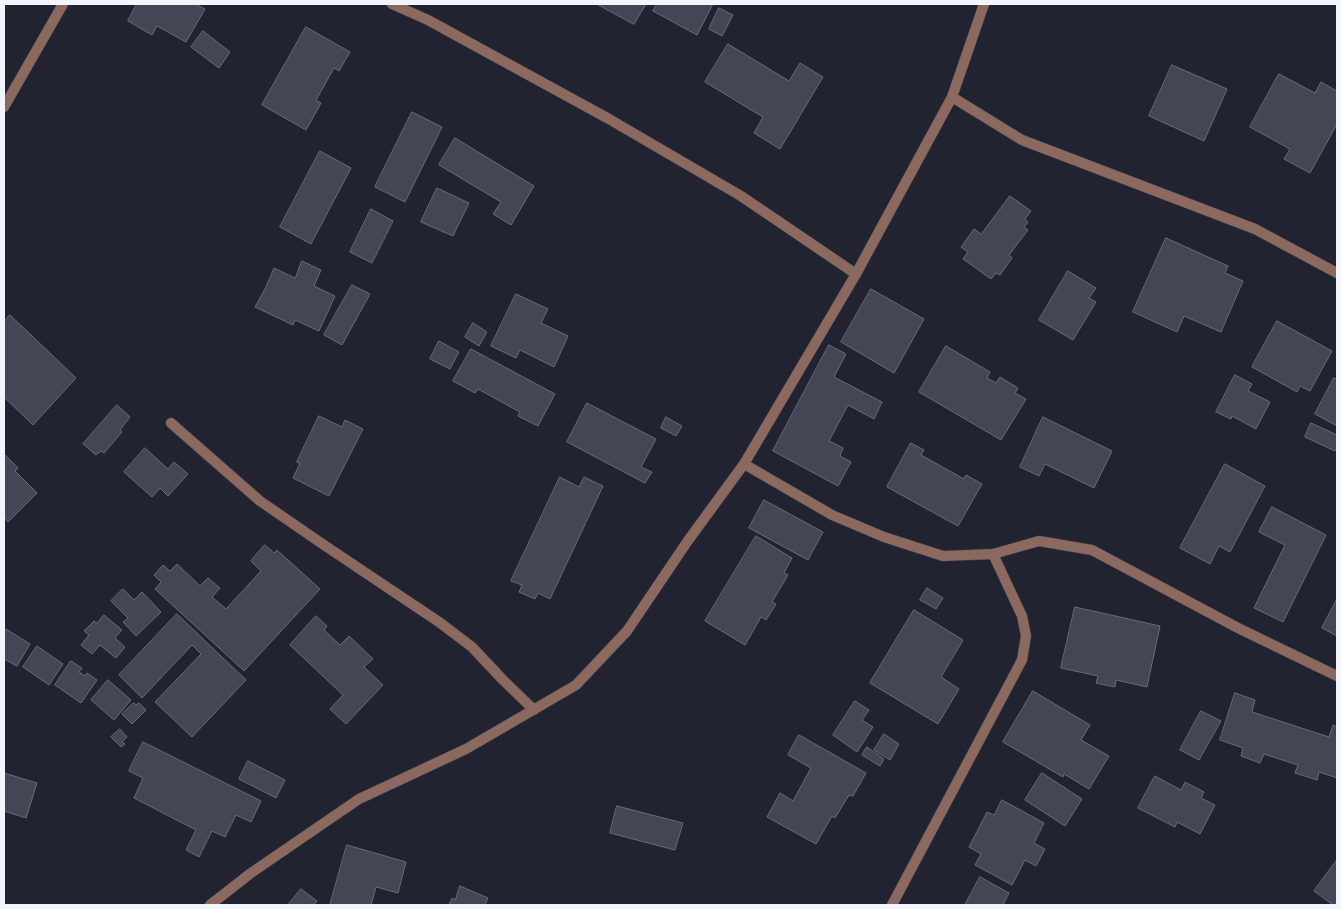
<!DOCTYPE html>
<html>
<head>
<meta charset="utf-8">
<style>
	body { margin:0 }
	#map { position:relative; width:1341px; height:909px; overflow:hidden; background:#212330; font-family:"Golos Text",sans-serif }
	canvas { display:block }
	.frame { position:absolute; inset:0; border:5px solid #f2f4fe; pointer-events:none }
</style>
</head>
<body>
<div id="map">
<canvas width="1341" height="909"></canvas>
<div class="frame"></div>
</div>
<script>
const context = document.querySelector('canvas').getContext('2d');
context.lineJoin = 'round';
function fillPath(path, color) { context.fillStyle = color; context.fill(path, 'evenodd'); }
function strokePath(path, color, width, dash) { context.strokeStyle = color; context.lineWidth = width; context.lineCap = dash ? 'butt' : 'round'; context.setLineDash(dash || []); context.stroke(path); }
const building = new Path2D(`
	M137 4H195L205 9 186 42 157 26 152 35 128 21Z
	M597 4H646L634 24Z
	M657 4H713L697 35 653 11Z
	M719 8 733 15 722 36 709 29Z
	M306 27 350 52 339 71 334 68 316 100 321 103 306 130 262 105Z
	M203 31 230 52 219 68 191 47Z
	M728 44 789 81 800 63 823 77 780 149 754 133 763 117 705 82Z
	M1172 65 1227 89 1204 141 1149 116Z
	M1279 74 1315 93 1321 82 1337 91V124L1310 173 1284 159 1290 149 1250 127Z
	M412 112 442 127 405 202 375 187Z
	M455 138 534 186 511 225 493 214 501 202 439 165Z
	M320 151 351 168 311 244 280 227Z
	M437 188 469 203 453 236 421 222Z
	M1010 196 1031 211 1025 219 1028 222 1024 227 1028 230 1009 255 1012 258 1000 275 996 273 991 279 963 259 968 252 961 247 974 229 981 234Z
	M371 209 393 221 372 263 350 252Z
	M1166 238 1228 266 1225 273 1243 281 1221 332 1184 316 1177 332 1133 312Z
	M302 261 321 270 314 286 335 296 319 331 295 320 293 325 255 307 266 287 274 268 295 278Z
	M1068 271 1096 288 1089 298 1096 302 1073 340 1039 320Z
	M352 285 370 294 342 345 324 335Z
	M871 289 924 319 894 373 841 342Z
	M516 294 548 309 541 323 568 336 554 367 520 350 516 358 491 346Z
	M10 315 76 378 33 425 4 397V322Z
	M1277 321 1332 351 1310 391 1300 386 1297 392 1252 367Z
	M473 323 487 332 479 346 465 337Z
	M439 341 459 352 450 369 430 359Z
	M829 345 846 354 834 377 882 402 874 419 848 405 829 441 843 448 840 456 851 462 838 486 773 451Z
	M946 346 990 372 987 378 996 383 1000 377 1018 388 1015 393 1026 399 1001 440 919 392Z
	M471 349 555 394 538 426 518 416 520 412 478 389 475 393 453 381Z
	M1235 375 1252 384 1248 391 1270 402 1256 429 1232 416 1231 419 1216 412Z
	M1334 378 1337 379V426L1315 414Z
	M587 403 656 439 641 467 652 472 645 483 567 442Z
	M117 405 130 417 120 430 122 432 104 453 101 451 96 455 83 444Z
	M319 416 342 427 345 420 363 429 329 496 293 478 300 463 297 462Z
	M666 417 682 426 676 436 661 428Z
	M1043 417 1112 451 1094 488 1045 464 1039 476 1020 467Z
	M1311 423 1337 435V447L1335 451 1305 437Z
	M911 443 924 450 921 455 964 479 966 475 982 484 958 526 887 487Z
	M145 448 168 469 174 462 188 474 168 496 160 488 152 497 124 472Z
	M4 454 18 468 15 471 37 493 8 522 4 518Z
	M1225 464 1265 486 1230 552 1219 546 1210 564 1180 548Z
	M560 477 579 487 584 477 603 486 550 599 538 593 535 599 519 592 522 585 511 581Z
	M764 500 823 532 808 560 749 528Z
	M1272 507 1326 535 1283 622 1254 608 1285 545 1259 532Z
	M756 536 792 558 784 573 788 575 772 602 776 604 766 620 761 617 745 645 705 621Z
	M265 545 274 553 277 550 320 589 244 671 155 589 161 582 154 575 163 565 170 571 177 564 200 586 208 578 220 588 212 597 226 609 261 571 251 561Z
	M927 588 943 598 936 609 920 600Z
	M123 589 134 600 142 592 161 612 136 636 123 622 128 618 111 601Z
	M1337 599V636L1322 628Z
	M1075 607 1160 626 1147 687 1116 680 1115 687 1096 683 1098 676 1061 668Z
	M914 610 963 640 941 677 959 689 938 724 870 683Z
	M177 614 246 680 192 737 155 702 201 654 192 645 142 698 119 675Z
	M104 615 122 630 115 638 125 647 116 658 100 645 92 654 81 645 89 635 84 631 94 621 97 623Z
	M316 616 327 626 324 630 340 645 349 636 373 659 364 667 383 685 346 724 330 709 343 695 290 645Z
	M6 629 30 644 17 666 4 659V632Z
	M37 646 63 664 49 685 23 667Z
	M71 661 82 668 79 672 85 676 87 673 97 680 81 703 55 685Z
	M108 680 131 700 114 720 91 700Z
	M1033 691 1090 725 1081 740 1109 756 1089 789 1064 774 1063 777 1003 742Z
	M1235 693 1255 700 1252 712 1329 737 1333 725 1337 727V778L1319 772 1317 780 1295 773 1298 765 1264 754 1260 763 1241 756 1243 748 1220 740Z
	M855 701 869 710 862 720 873 727 857 752 833 735Z
	M134 703 136 705 139 703 146 710 132 724 122 714Z
	M1201 711 1221 721 1199 760 1180 750Z
	M120 729 127 737 122 742 125 744 121 747 111 737Z
	M884 734 899 744 890 760 874 750Z
	M799 735 866 773 853 796 849 795 835 818 832 816 816 844 767 817 780 793 793 801 811 768 788 755Z
	M143 742 261 801 251 822 236 815 225 837 212 831 199 857 186 850 196 830 134 798 143 778 129 771Z
	M867 747 884 759 880 766 862 755Z
	M248 761 285 780 276 798 239 779Z
	M4 773 37 783 26 818 4 811Z
	M1042 773 1082 799 1065 826 1025 800Z
	M1155 776 1181 790 1185 782 1204 792 1201 798 1215 805 1200 834 1177 822 1175 827 1138 808Z
	M1002 800 1044 823 1034 843 1045 849 1036 866 1025 860 1012 885 975 865 981 854 969 847 987 812 994 815Z
	M617 806 683 823 675 850 610 833Z
	M347 845 406 862 398 893 376 887 371 905H330Z
	M1337 860V905H1333L1314 891Z
	M980 877 1009 893 1003 905H965Z
	M460 886 488 898 485 905H449L452 898 455 900Z
	M301 889 317 901 314 905H288Z`);
fillPath(building, '#434655');
strokePath(building, '#686b7b', 1);
const minor = new Path2D(`
	M392 4 428 20 609 119 741 196 856 274
	M952 97 1022 140 1255 229 1337 273
	M4 107 63 4
	M171 423 260 501 324 545 439 622 472 647 503 680 534 710
	M744 464 832 515 884 537 943 556 993 554 1039 541 1092 550 1238 628 1337 676
	M210 905 251 873 359 799 466 749 576 685 627 631 687 542 744 464 856 274 952 97 984 4
	M892 905 1022 660 1026 636 1022 616 993 554`);
strokePath(minor, '#3e404d', 11);
strokePath(minor, '#8b695e', 10);
</script>
</body>
</html>
